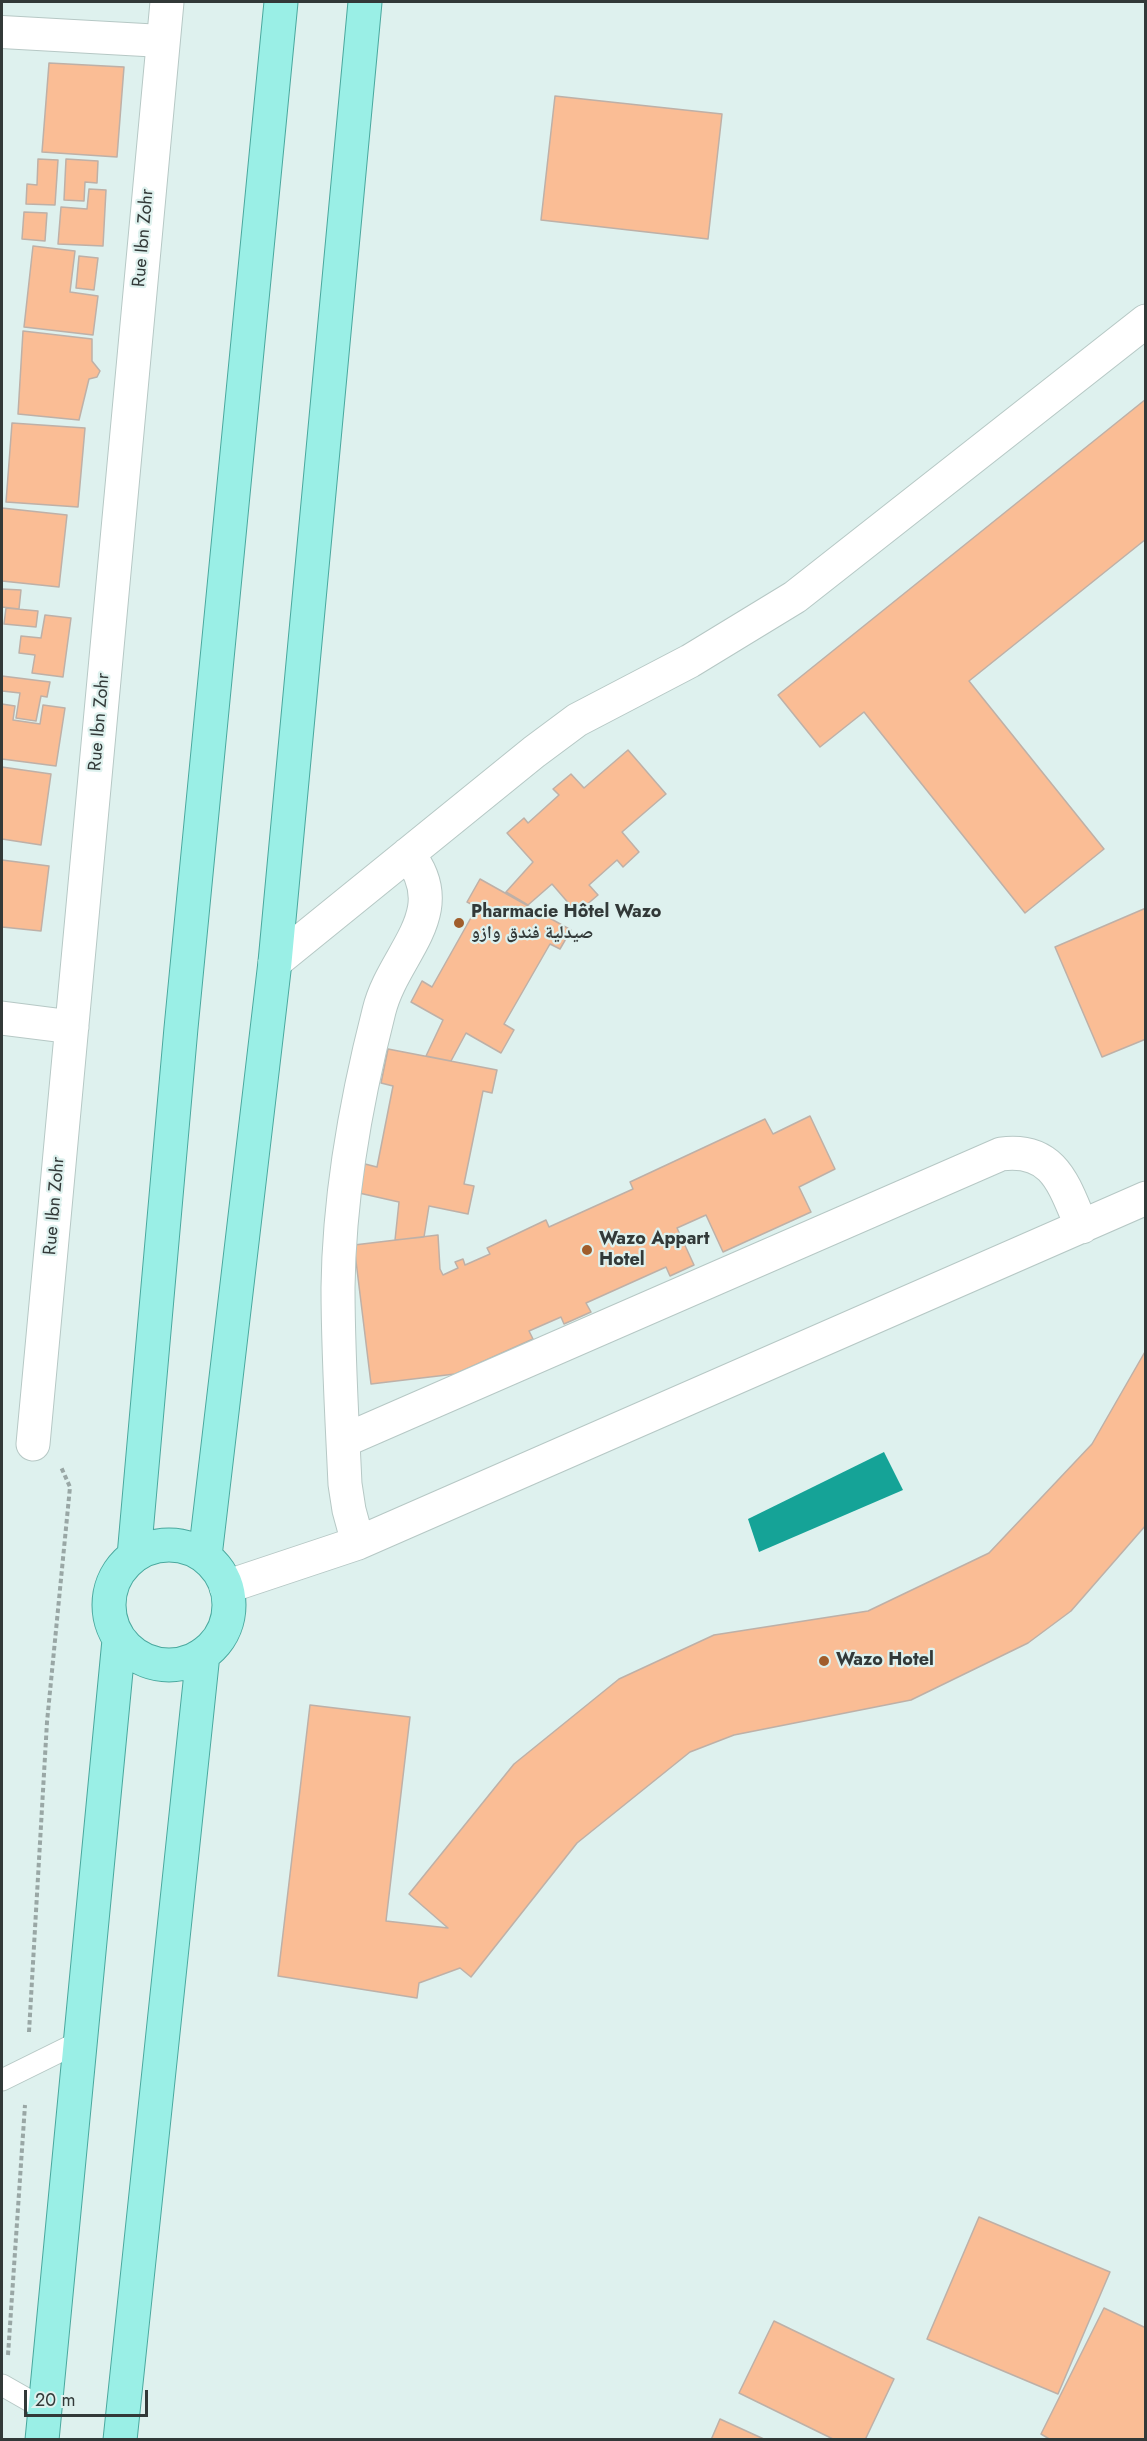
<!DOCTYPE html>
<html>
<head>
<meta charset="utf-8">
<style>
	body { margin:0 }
	#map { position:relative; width:1147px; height:2441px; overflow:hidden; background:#def1ee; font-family:Jost,sans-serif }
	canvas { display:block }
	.frame { position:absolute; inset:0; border:3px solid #323938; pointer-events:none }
	.scale { position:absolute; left:24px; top:2390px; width:124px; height:27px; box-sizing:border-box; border:3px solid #323938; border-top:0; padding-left:8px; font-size:18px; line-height:21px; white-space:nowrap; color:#323938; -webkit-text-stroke:4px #def1ee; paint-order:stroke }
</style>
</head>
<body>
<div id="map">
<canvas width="1147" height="2441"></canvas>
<div class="frame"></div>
<div class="scale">20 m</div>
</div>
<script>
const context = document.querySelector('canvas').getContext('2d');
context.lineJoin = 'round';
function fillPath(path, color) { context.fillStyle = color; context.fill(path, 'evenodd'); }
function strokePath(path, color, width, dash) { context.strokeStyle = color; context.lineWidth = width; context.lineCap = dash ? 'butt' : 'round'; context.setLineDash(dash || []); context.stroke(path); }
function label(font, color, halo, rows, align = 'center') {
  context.font = font + ' Jost,"Noto Naskh Arabic",sans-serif'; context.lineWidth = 4.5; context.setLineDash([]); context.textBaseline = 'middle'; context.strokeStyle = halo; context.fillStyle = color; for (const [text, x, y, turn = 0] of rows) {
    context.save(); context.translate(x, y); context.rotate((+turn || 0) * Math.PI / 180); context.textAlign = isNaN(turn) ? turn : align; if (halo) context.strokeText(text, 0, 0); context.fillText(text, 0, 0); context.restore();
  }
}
fillPath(new Path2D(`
	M884 1452 903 1490 759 1552 748 1519Z`), '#15a397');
const building = new Path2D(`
	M49 63 124 67 117 157 42 152Z
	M555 96 722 114 708 239 541 220Z
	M38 159 58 160 55 205 26 204 27 184 37 185Z
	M66 159 98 161 97 183 85 182 84 201 64 200Z
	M89 189 106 190 103 246 58 244 61 207 87 209Z
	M24 212 47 213 45 241 22 239Z
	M33 246 75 251 70 292 98 296 93 335 24 327Z
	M79 256 98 258 94 290 76 288Z
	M23 331 92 339V361L100 371 97 377 89 379 79 420 18 414Z
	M1146 399V539L969 681 1104 849 1025 913 864 712 820 747 778 695Z
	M12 423 85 428 78 507 6 502Z
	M2 508 67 515 59 587 2 581Z
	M2 589 21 590 19 609 2 607Z
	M6 608 38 611 36 627 4 624Z
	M45 615 71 618 63 677 32 673 35 655 19 653 21 636 41 638Z
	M2 676 50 682 47 697 41 696 36 721 16 718 20 693 2 691Z
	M2 704 15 706 13 720 40 724 43 705 65 708 56 766 2 759Z
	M628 750 666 794 622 832 639 852 623 867 617 860 589 885 598 895 577 913 552 884 528 905 506 892 533 862 507 833 524 818 528 823 559 795 553 789 571 774 584 788Z
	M2 767 51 774 41 845 2 839Z
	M2 860 49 866 41 931 2 927Z
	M480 879 571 930 560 949 550 944 504 1024 514 1030 501 1053 466 1033 451 1061 426 1056 443 1020 411 1002 422 981 432 987 477 907 467 902Z
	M1146 908V1039L1102 1057 1055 947Z
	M388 1049 497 1070 492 1093 483 1091 464 1184 474 1186 468 1214 429 1206 424 1237 395 1240 399 1202 359 1193 365 1164 377 1167 393 1086 381 1083Z
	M810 1116 835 1169 799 1187 811 1212 723 1252 706 1215 677 1228 694 1265 670 1276 666 1267 586 1303 591 1312 564 1324 561 1317 529 1331 533 1339 455 1374 371 1384 354 1245 438 1235 440 1269 443 1275 458 1268 455 1262 463 1259 465 1265 490 1254 487 1248 546 1220 549 1227 633 1189 630 1182 765 1119 773 1134Z
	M1146 1350V1525L1071 1611 1028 1643 911 1700 734 1735 690 1752 577 1843 471 1977 460 1968 419 1983 417 1998 278 1976 310 1705 410 1717 386 1921 448 1928 409 1894 514 1764 619 1679 714 1635 868 1611 989 1553 1092 1444Z
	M979 2217 1110 2272 1058 2394 927 2339Z
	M1104 2308 1146 2328V2440H1051L1041 2434Z
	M774 2321 894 2379 865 2440H835L739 2393Z
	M720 2419 766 2440H711Z`);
fillPath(building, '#fabd95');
strokePath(building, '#beb0a7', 1.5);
const service = new Path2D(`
	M2 2080 81 2041
	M2 2385 46 2410`);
const pedestrian = new Path2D(`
	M2 32 162 41`);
const minor = new Path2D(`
	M275 962 534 752 577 720 690 661 795 597 1146 321
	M2 1018 72 1027
	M343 1441 1001 1154C1055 1147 1064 1186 1082 1227
	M33 1444 167 2
	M358 1543 349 1510 345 1484C342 1419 338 1353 338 1288 339 1194 356 1101 379 1011 393 953 455 913 408 854
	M226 1587 358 1543 1146 1198`);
const primary = new Path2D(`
	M109 1605a60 60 0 1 1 120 0a60 60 0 1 1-120 0Z
	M134 1556 181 1028 281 2
	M205 1556 275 962 365 2
	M42 2440 119 1640
	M120 2440 203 1654`);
strokePath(service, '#b6c8c5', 23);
strokePath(pedestrian, '#b6c8c5', 34);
strokePath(minor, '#b6c8c5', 35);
strokePath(primary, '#4aa89e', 35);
strokePath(new Path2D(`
	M29 2032 47 1722 70 1487 61 1467
	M8 2355 25 2105`), '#99a7a5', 4, [4.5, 3]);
strokePath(service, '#fff', 21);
strokePath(pedestrian, '#fff', 32);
strokePath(minor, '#fff', 33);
strokePath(primary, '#9aefe6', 33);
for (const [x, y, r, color] of [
	[459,923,6,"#a05d2b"],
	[587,1250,6,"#a05d2b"],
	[824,1661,6,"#a05d2b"]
]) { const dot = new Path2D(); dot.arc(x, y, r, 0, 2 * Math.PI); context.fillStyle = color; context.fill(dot); strokePath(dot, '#def1ee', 2); }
label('18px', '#323938', '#def1ee', [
	["Rue Ibn Zohr",144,238,-85],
	["Rue Ibn Zohr",100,722,-85],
	["Rue Ibn Zohr",55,1206,-85]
]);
label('bold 18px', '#323938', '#def1ee', [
	["Pharmacie Hôtel Wazo",471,913],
	["صيدلية فندق وازو",471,934],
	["Wazo Appart",599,1240],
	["Hotel",599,1261],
	["Wazo Hotel",836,1661]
], 'left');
</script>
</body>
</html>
